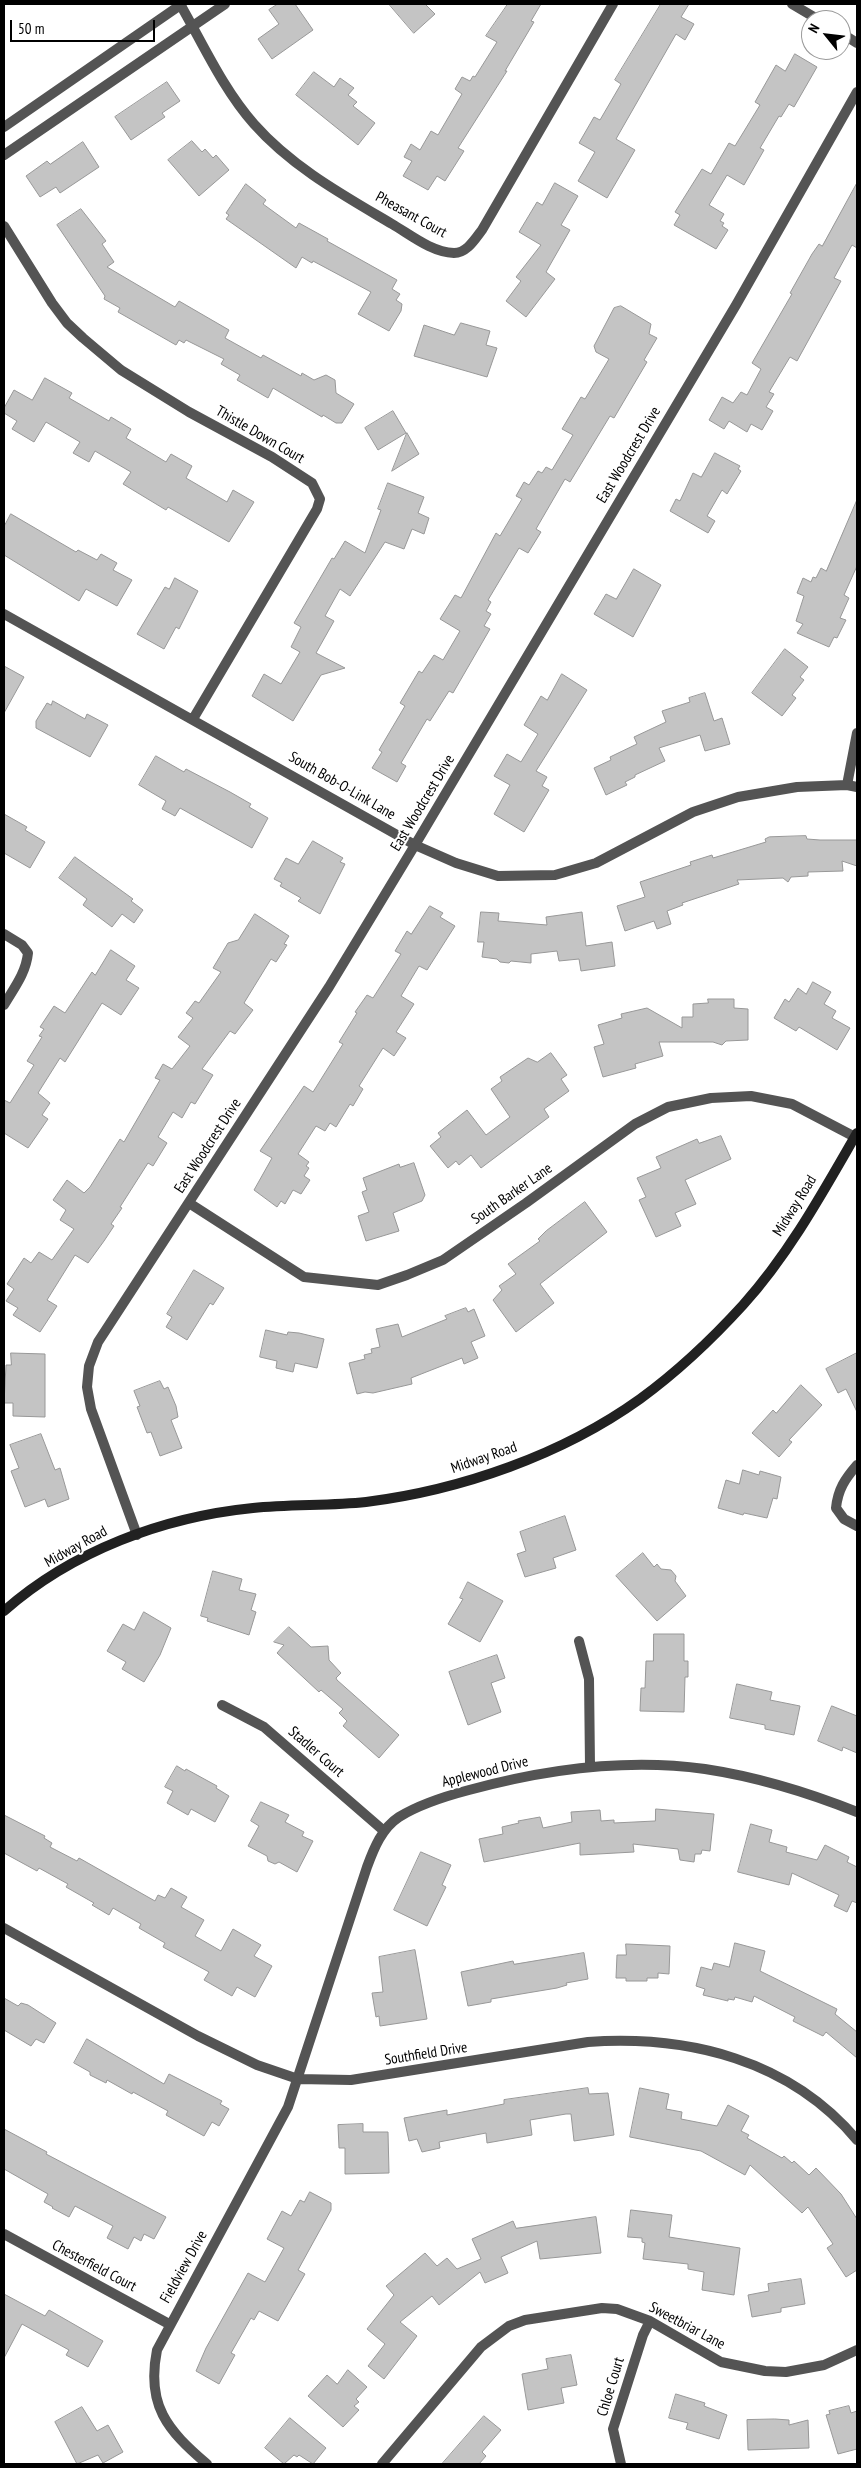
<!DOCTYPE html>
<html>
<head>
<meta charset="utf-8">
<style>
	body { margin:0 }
	#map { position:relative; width:861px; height:2468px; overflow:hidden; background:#fff; font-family:"PT Sans Narrow",sans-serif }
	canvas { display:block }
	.frame { position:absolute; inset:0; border:5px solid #000; pointer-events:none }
	.north { position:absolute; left:801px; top:10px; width:50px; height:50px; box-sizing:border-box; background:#fff; border:1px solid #999; border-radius:50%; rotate:299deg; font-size:14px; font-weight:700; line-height:20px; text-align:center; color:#000 }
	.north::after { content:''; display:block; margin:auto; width:18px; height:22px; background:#000; clip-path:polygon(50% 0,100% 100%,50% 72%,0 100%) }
	.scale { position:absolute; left:10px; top:20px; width:145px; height:22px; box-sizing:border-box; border:2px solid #000; border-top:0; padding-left:6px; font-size:15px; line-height:18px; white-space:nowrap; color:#000; -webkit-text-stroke:4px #fff; paint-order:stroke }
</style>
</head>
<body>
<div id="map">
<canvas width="861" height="2468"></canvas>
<div class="frame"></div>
<div class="north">N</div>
<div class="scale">50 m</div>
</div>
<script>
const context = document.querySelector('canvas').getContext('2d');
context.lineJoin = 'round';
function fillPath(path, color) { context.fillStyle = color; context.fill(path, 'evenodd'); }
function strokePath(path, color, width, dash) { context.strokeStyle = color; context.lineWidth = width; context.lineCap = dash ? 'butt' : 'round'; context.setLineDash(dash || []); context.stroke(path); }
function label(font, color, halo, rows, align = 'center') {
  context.font = font + ' "PT Sans Narrow",sans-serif'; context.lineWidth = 4; context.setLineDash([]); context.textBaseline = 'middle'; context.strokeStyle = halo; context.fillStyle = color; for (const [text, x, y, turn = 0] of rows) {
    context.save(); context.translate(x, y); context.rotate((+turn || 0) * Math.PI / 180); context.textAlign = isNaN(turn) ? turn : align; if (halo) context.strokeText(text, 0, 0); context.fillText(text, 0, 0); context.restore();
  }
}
const building = new Path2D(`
	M278 4H295L313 30 272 59 258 39 279 24 269 10Z
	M389 4H425L435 14 414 33Z
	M508 4H541L531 21 534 22 505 71H507L458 148 464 151 445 181 437 176 428 190 403 176 412 161 404 157 411 144 420 150 431 131 438 135 462 94 455 89 462 77 470 81 473 76 475 77 497 42 486 36Z
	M661 4H689L681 17 694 24 685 40 676 34 616 139 635 150 607 198 578 181 595 152 579 143 594 117 600 120 621 84 615 80Z
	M795 54 817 67 794 107 789 104 781 117 779 116 760 148 764 150 744 185 727 175 709 205 724 214 720 221 724 223 722 226 728 230 716 249 674 225 680 215 675 212 702 169 711 174 729 143 735 146 760 105 755 102 776 65 785 71Z
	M314 72 334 87 340 78 354 88 348 95 357 102 353 106 375 123 358 145 296 95Z
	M167 82 180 101 162 113 165 117 131 140 115 117Z
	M192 141 202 152 205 149 213 158 216 155 229 170 199 196 168 160Z
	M83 142 99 167 60 193 56 187 40 197 26 176 47 161 50 164Z
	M555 183 578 196 561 225 570 230 546 272 555 279 526 317 506 301 521 281 516 277 541 245 519 232 537 202 542 205Z
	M857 183V248L852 245 834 278 841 281 797 361 790 357 769 392 774 394 766 407 773 411 762 430 751 424 747 432 729 421 724 429 709 420 722 397 733 403 741 392 747 395 761 369 752 363 792 294 790 293 812 254 819 244 822 246Z
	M246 184 266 200 263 204 296 228 299 223 328 239 327 241 397 280 392 289 400 294 396 300 402 304 401 311 389 331 358 314 371 292 313 261 312 263 302 257 296 268 226 219 229 215 226 213 230 207Z
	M81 209 106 241 102 244 114 262 107 267 175 307 179 301 229 330 225 338 261 358 263 355 301 376 302 373 314 380 326 375 335 380 336 393 354 404 342 423H336L323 415 322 417 273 388 268 398 237 380 240 375 221 364 224 359 186 340 184 343 179 340 176 345 118 312 120 308 104 299 105 296 57 225Z
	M621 306 651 324 649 334 657 338 644 360 647 362 614 418 610 416 570 482 565 479 536 529 541 532 528 553 519 548 488 600 491 602 486 611 491 614 484 626 490 629 453 693 449 691 430 721 427 719 401 763 406 766 397 782 372 768 382 752 379 750 405 706 400 703 419 671 422 673 434 655 443 660 460 631 440 619 455 595 461 598 496 533 500 536 522 499 516 496 524 482 529 485 538 471 542 473 546 467 552 470 573 435 562 429 581 397 585 399 609 359 596 352 594 346 614 308Z
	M461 323 490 331 486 345 497 348 487 377 414 356 424 325 454 335Z
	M45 378 72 393 69 398 109 421 111 417 131 429 126 438 166 462 171 454 192 466 186 478 227 502 233 490 254 502 229 542 168 507 166 510 123 484 131 472 95 451 89 462 73 453 80 442 46 422 34 442 12 429 17 421 4 413V408L14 390 32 400Z
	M393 411 406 433 378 450 365 428Z
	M407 433 419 454 392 471Z
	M715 453 740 466 738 469 741 471 727 494 722 490 707 516 715 521 708 533 670 511 676 499 680 501 693 473 701 477Z
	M388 483 424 497 418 513 429 518 424 534 412 529 404 549 385 542 350 596 340 589 325 616 334 621 316 653 345 668 321 675 293 721 252 696 264 674 281 684 300 652 291 647 301 627 294 623 332 558 334 559 345 541 365 553 381 510 378 509Z
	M857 500V566L844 595 849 598 840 618 846 620 837 638 834 637 829 647 797 633 803 624 796 621 804 596 797 593 803 578 811 582 813 577 816 578 821 568 826 571Z
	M11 514 76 552 78 550 97 560 101 554 117 563 113 570 132 580 117 606 86 589 79 601 4 555V527Z
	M634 569 661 585 633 637 594 614 606 594 616 599Z
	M175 578 198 591 179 629 176 627 164 649 137 634 165 587 169 589Z
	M785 649 808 667 800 677 804 680 792 695 796 698 782 716 752 693Z
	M4 666 24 677 4 713Z
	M562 674 587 690 536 771 547 777 542 786 549 790 524 832 494 814 510 785 494 776 507 754 521 762 538 734 524 725 541 696 547 700Z
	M705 693 714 721 722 718 730 744 705 751 700 735 659 748 665 761 635 775V777L625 782 627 785 606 795 594 768 611 760 610 757 637 744 634 737 666 722 662 711 690 702 689 698Z
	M53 701 85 719 87 714 108 725 90 757 36 728V721L47 703 51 705Z
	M156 756 184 772 186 769 230 792 251 804 249 807 268 818 252 848 180 808 175 816 162 809 166 801 139 785Z
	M4 814 27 827 25 830 45 842 30 868 4 853Z
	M806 836 807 839 820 840H857V866L842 861 843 871 808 872V876L791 877 788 882 783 878 737 880 739 884 682 903 683 905 667 911 671 924 657 929 654 921 625 931 617 906 645 897 640 882 691 865 690 862 712 855 713 858 766 842 765 839 769 837Z
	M313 841 343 858 340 862 345 864 320 914 298 901 301 898 280 886 282 883 274 879 286 858 298 864Z
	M75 857 133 899 131 901 143 910 134 923 122 914 112 927 83 905 87 899 59 878Z
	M430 906 443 913 440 917 455 926 427 970 419 966 401 996 414 1004 396 1032 406 1038 394 1056 383 1048 359 1086 363 1089 353 1106 350 1104 336 1127 330 1123 325 1131 316 1126 298 1154 309 1162 306 1166 309 1168 304 1176 310 1180 301 1194 293 1190 285 1204 281 1201 277 1207 254 1190 272 1158 260 1151 304 1086 313 1092 343 1044 339 1042 357 1013 355 1012 367 995 373 998 401 954 395 951 407 931 411 934Z
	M481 912 499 913 498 921 547 925 546 917 582 912 586 946 612 942 615 966 581 971 579 959 559 961 557 951 531 954V963L511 961 509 963 500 962 497 959 482 957 484 942H478Z
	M255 914 289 936 284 944 287 945 276 962 271 959 244 1003 253 1010 235 1034 230 1031 202 1069 213 1075 195 1104 191 1102 182 1118 173 1112 158 1137 167 1143 153 1166 148 1163 120 1207 122 1208 111 1224 114 1226 104 1241 88 1263 75 1255 47 1300 57 1306 40 1332 13 1315 18 1308 6 1301 14 1289 7 1284 24 1258 31 1263 39 1252 52 1260 74 1229 60 1220 66 1210 53 1200 67 1180 84 1193 90 1187 120 1139 124 1142 160 1080 155 1078 163 1064 172 1069 190 1046 178 1037 193 1018 186 1013 195 1001 199 1003 221 972 213 968 228 943 238 940Z
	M111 950 135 966 126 980 139 988 121 1015 102 1003 65 1062 60 1058 38 1093 50 1103 42 1115 48 1119 28 1148 4 1133V1100L10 1103 34 1065 27 1061 42 1037 39 1036 44 1029 40 1027 54 1006 65 1013 92 972 95 975Z
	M813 982 831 992 824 1004 836 1011 832 1018 850 1028 837 1050 799 1027 796 1031 774 1018 785 999 789 1002 798 988 806 994Z
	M708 999H734V1008L748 1009V1040L726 1041 722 1045 713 1042H659L663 1056 635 1064 636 1068 603 1077 594 1047 604 1044 598 1025 622 1018 621 1014 647 1008 682 1028V1017H693V1004L708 1003Z
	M551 1053 567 1075 561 1079 569 1091 544 1109 549 1117 481 1168 471 1155 459 1165 456 1161 448 1168 430 1146 441 1137 438 1133 467 1110 486 1135 510 1117 491 1089 502 1081 500 1077 528 1058 537 1062Z
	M721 1136 731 1159 685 1180 696 1204 675 1213 681 1226 656 1237 639 1200 646 1197 637 1178 661 1168 656 1157 697 1139 699 1143Z
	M414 1163 425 1195 422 1201 393 1213 399 1231 366 1241 358 1216 369 1212 362 1192 367 1190 363 1178 399 1164 400 1167Z
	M585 1202 607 1232 540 1284 554 1303 516 1332 493 1300 502 1290 499 1286 516 1274 508 1264 540 1241 538 1239 546 1231Z
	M194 1270 224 1288 213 1305 210 1303 187 1340 166 1327 172 1317 167 1314Z
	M466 1308 468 1312 474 1309 485 1336 471 1342 478 1358 464 1364 462 1358 411 1378 412 1384 373 1393 365 1392 357 1394 349 1363 365 1359 364 1355 372 1353 371 1349 380 1347 376 1329 398 1324 402 1337 447 1319 445 1316Z
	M266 1330 287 1335 288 1332 299 1333 324 1339 317 1368 295 1363 293 1372 276 1368 277 1361 260 1357Z
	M11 1353 45 1354V1417L13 1416V1403H4L6 1365H11Z
	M857 1353V1412L846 1389 838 1393 826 1369Z
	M160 1381 164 1389 168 1387 176 1406 178 1417 171 1420 182 1448 160 1456 151 1432 147 1433 137 1407 140 1406 134 1391Z
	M801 1385 822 1405 789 1440 792 1442 779 1457 752 1433 773 1410 776 1413Z
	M41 1434 55 1470 60 1468 69 1499 48 1507 45 1499 25 1507 11 1471 19 1468 10 1445Z
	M743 1470 759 1475 760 1471 781 1477 777 1499 773 1498 767 1518 744 1513 743 1515 718 1508 726 1480 739 1484Z
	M565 1516 576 1550 553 1558 556 1568 525 1577 517 1554 526 1551 520 1532Z
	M643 1553 654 1567 657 1564 661 1569 671 1570 676 1576 675 1581 686 1596 657 1621 616 1576Z
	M213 1571 242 1579 239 1590 256 1594 251 1610 256 1612 249 1635 207 1621 208 1618 201 1616Z
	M468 1582 503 1601 480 1642 448 1624 463 1599 460 1598Z
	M144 1612 171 1628 160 1655 144 1682 122 1669 126 1662 107 1651 123 1624 134 1630Z
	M289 1627 311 1647 328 1646 329 1660 341 1673 336 1678 337 1680 399 1735 379 1758 343 1726 347 1721 339 1713 343 1709 321 1690 319 1692 277 1653 284 1645 274 1642Z
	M654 1634H684V1661H688V1677H685L684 1712 640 1711 641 1688H645L646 1661H653Z
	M497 1655 505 1678 491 1683 501 1712 468 1725 449 1672Z
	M737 1684 772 1692 770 1700 800 1706 794 1735 765 1729V1725L730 1718Z
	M832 1706 857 1716V1753L843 1747 842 1751 818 1741Z
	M177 1766 185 1771 186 1769 217 1786 216 1788 229 1796 215 1822 191 1809 188 1815 167 1803 173 1791 165 1787Z
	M261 1802 289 1815 285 1822 304 1832 302 1836 313 1841 297 1872 279 1862 275 1864 268 1861 267 1856 248 1846 259 1826 251 1821Z
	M656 1809 714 1814 710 1851 702 1850 701 1854H695L694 1862 680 1860 678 1849 633 1844 634 1852 580 1855V1843L484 1862 479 1839 503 1834 502 1827 519 1823 518 1821 540 1817 543 1828 572 1822 571 1812 600 1810 601 1821 614 1820V1823L655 1821Z
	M4 1815 45 1836 44 1838 52 1843 50 1847 77 1861 79 1858 155 1901 158 1895 165 1898 171 1888 187 1897 181 1907 204 1920 195 1936 221 1951 233 1929 261 1945 254 1956 272 1966 255 1997 237 1987 232 1996 204 1980 209 1972 163 1947 165 1943 139 1928 141 1924 113 1908 109 1915 92 1905 94 1903 66 1887 68 1884 39 1868 37 1871 4 1853Z
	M751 1824 772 1830 769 1842 787 1847 786 1852 817 1860 825 1845 849 1857 847 1862 857 1867V1903L852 1901 847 1912 834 1906 839 1895 792 1873 789 1885 738 1872Z
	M421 1852 451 1865 442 1885 446 1887 427 1926 394 1910Z
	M735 1943 765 1951 760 1971 837 2009 835 2014 857 2032V2058L826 2032 823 2036 793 2021 795 2017 754 1996 752 2002 735 1997 734 2000 728 1999V2001L703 1995 705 1989 696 1986 701 1967 712 1970 714 1963 729 1967Z
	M626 1944 670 1946 669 1974 658 1973V1978H647V1981H626V1978H616L617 1955H626Z
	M415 1950 427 2019 380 2026 379 2016 376 2017 372 1993 383 1992 379 1957Z
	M584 1953 588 1979 566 1983 567 1985 557 1988 491 1999V2002L468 2006 461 1972 513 1961 514 1964Z
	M4 1998 18 2006 21 2003 28 2005 56 2023 44 2043 36 2039 31 2046 4 2030Z
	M87 2039 164 2084 169 2074 222 2101 220 2104 229 2109 219 2126 212 2122 204 2136 166 2115 168 2111 133 2092 132 2094 107 2080 106 2083 90 2075V2072L74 2063Z
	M588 2088 589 2094 608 2093 614 2135 574 2141 571 2114H566L530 2120 532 2135 515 2138 487 2143 486 2133 439 2142 440 2148 422 2152 417 2139 409 2141 404 2118 447 2110V2115L504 2104V2100Z
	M640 2088 669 2094 666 2109 682 2112 681 2119 717 2126 728 2105 749 2116 741 2131 749 2135 747 2138 782 2158 784 2156 792 2163 794 2161 809 2175 816 2168 841 2194 857 2219V2270L846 2277 827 2248 833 2244 808 2207 802 2213 750 2165 745 2175 701 2151 630 2137Z
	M363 2124V2132H388L389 2173 345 2174V2148H339L338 2125Z
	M4 2129 47 2152 46 2154 166 2217 154 2239 144 2234 141 2241 134 2237 128 2249 107 2238 113 2226 75 2206 69 2217 52 2208 53 2207 44 2202 48 2194 4 2169Z
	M310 2192 331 2203V2210L298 2270 305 2274 278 2321 259 2311 254 2320 251 2318 231 2353 235 2355 219 2384 196 2371 206 2348 248 2273 265 2282 284 2248 267 2239 282 2211 291 2216 300 2200 304 2202Z
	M631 2210 672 2215 669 2237 740 2248 734 2295 702 2290 704 2272 688 2269V2264L643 2259 645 2243 642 2242V2238L628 2237Z
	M596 2217 601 2253 540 2259 537 2241 501 2257 508 2273 485 2283 480 2272 439 2305 432 2296 400 2322 417 2336 384 2379 368 2366 385 2344 367 2329 394 2295 386 2286 425 2253 437 2266 447 2258 457 2269 481 2259 472 2239 513 2221 516 2228Z
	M801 2279 805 2304 781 2308V2312L752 2317 748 2295 769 2291 768 2284Z
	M4 2294 45 2316 49 2310 103 2341 88 2367 66 2355 69 2350 22 2324 4 2358Z
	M571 2355 577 2385 561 2388 564 2403 528 2410 522 2374 548 2369 546 2359Z
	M348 2370 367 2387 356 2399 359 2402 354 2406 359 2410 343 2427 308 2396 327 2375 337 2384Z
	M676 2394 705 2403 704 2406 727 2415 719 2439 686 2429 688 2423 669 2418Z
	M849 2406 851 2413 857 2411V2449L838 2454 826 2415 830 2414 829 2411Z
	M82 2407 97 2431 108 2425 123 2452 103 2463 98 2455 77 2464 55 2422Z
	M484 2416 501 2430 482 2452 486 2456 479 2464H442Z
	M290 2418 326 2448 313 2464 299 2455 297 2457 294 2455 284 2464 265 2448Z
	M775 2419 789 2420V2425L808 2420 809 2448 748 2450 747 2420Z`);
fillPath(building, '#c4c4c4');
strokePath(building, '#989898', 1);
strokePath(new Path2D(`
	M180 4C203 44 223 89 254 124 292 167 343 195 392 224 411 235 431 252 454 253 467 253 475 239 482 230L613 4
	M792 4 819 20
	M841 33 857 43
	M4 127 182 4
	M4 155 225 4
	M4 226 52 303 67 323 83 338 121 370 189 412 272 457 312 483 320 499 317 509 193 719
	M4 614 415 845 456 863 498 876 555 875 596 863 693 812 738 797 797 787 847 785 857 787
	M847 785 857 733
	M4 934 22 945 28 953C26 973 14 988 4 1005
	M189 1203 304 1277 378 1285 407 1275 443 1260 526 1203 635 1124 668 1107 711 1098 751 1096 792 1104 855 1137
	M857 1465C845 1479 838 1489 836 1508L844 1519 857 1526
	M137 1535 91 1409 87 1387 89 1366 98 1342 329 987 415 845 736 305 857 92
	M579 1641 589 1679 590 1766
	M222 1705 264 1727 384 1831
	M4 1928 198 2036 257 2065 298 2079 351 2080 588 2042C689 2035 790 2060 857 2140
	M4 2234 169 2324
	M207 2464C167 2430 146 2405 157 2350L288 2107 367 1867C374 1848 382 1828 399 1817 420 1804 446 1796 469 1790 546 1769 626 1758 705 1769 758 1777 807 1792 857 1812
	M382 2464 481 2347 509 2326 525 2320 602 2308 617 2309 650 2321 721 2362 765 2371 786 2372 824 2365 857 2350
	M621 2464 613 2429 643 2335 650 2321`), '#545454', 10);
strokePath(new Path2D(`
	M4 1611C72 1551 163 1517 253 1508 290 1504 329 1506 366 1502 461 1490 562 1455 640 1399 677 1372 712 1339 743 1305 789 1254 823 1192 857 1133`), '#212121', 10);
label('15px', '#000', '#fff', [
	["Pheasant Court",411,215,29],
	["Thistle Down Court",260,435,30],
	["East Woodcrest Drive",629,455,-59],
	["South Bob-O-Link Lane",342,786,30],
	["East Woodcrest Drive",423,803,-59],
	["East Woodcrest Drive",208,1146,-57],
	["South Barker Lane",512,1194,-35],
	["Midway Road",795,1206,-58],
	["Midway Road",484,1458,-19],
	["Midway Road",76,1547,-29],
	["Stadler Court",316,1752,41],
	["Applewood Drive",485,1772,-14],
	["Southfield Drive",426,2054,-9],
	["Chesterfield Court",94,2266,28],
	["Fieldview Drive",184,2267,-61],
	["Sweetbriar Lane",687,2326,28],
	["Chloe Court",611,2387,-73]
]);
</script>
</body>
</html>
